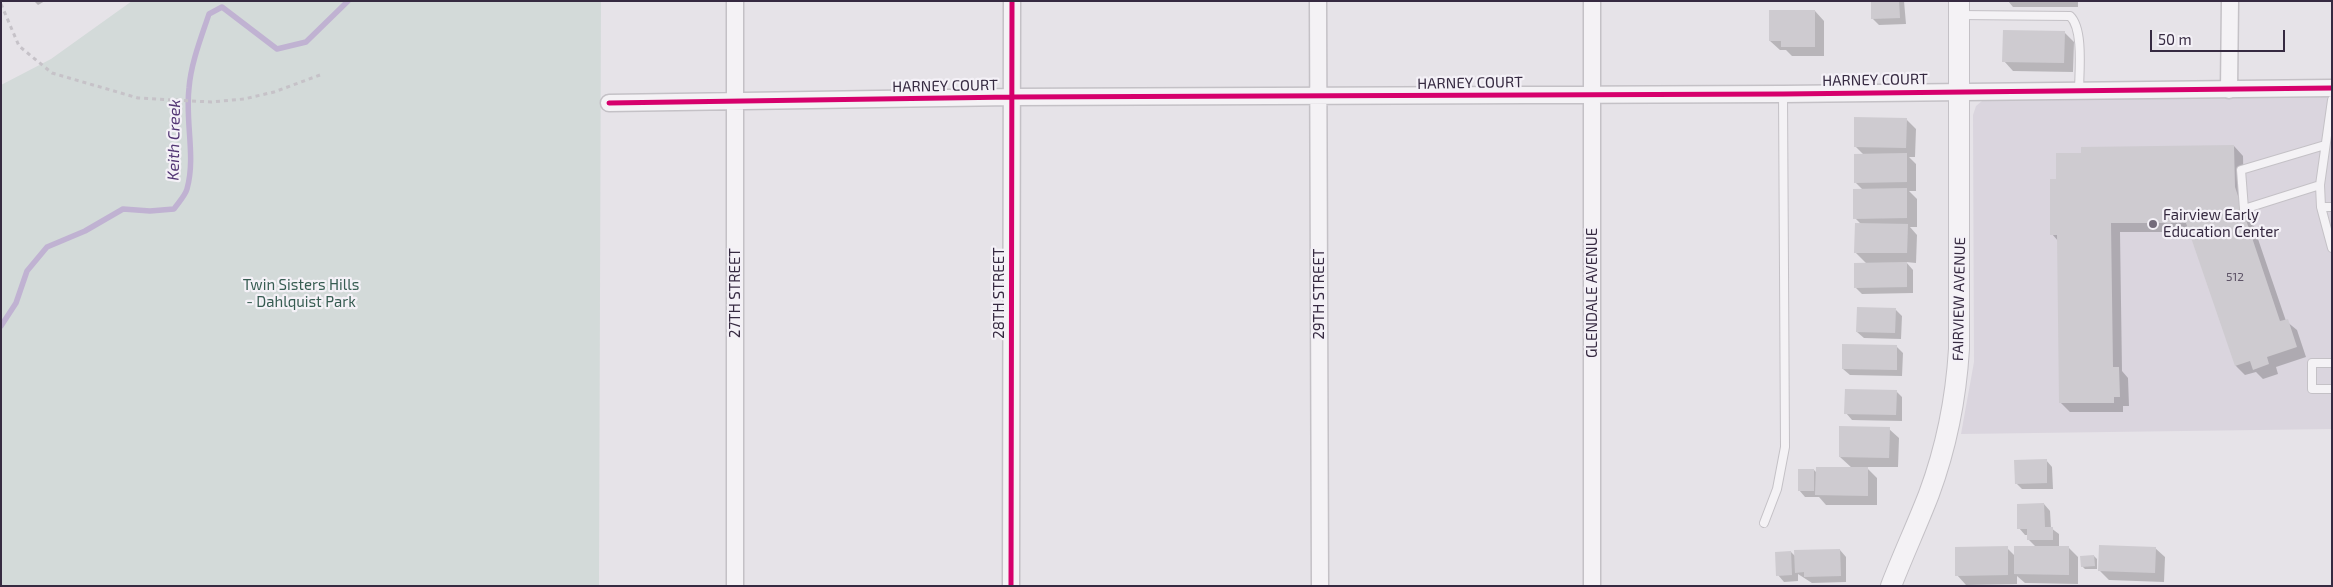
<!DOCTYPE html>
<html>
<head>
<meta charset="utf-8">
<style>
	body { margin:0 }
	#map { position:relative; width:2333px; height:587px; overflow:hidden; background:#e6e3e8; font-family:"Exo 2",sans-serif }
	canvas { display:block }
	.frame { position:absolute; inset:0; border:2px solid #362a41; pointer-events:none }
	.scale { position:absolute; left:2150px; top:30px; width:135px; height:22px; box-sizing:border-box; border:2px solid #362a41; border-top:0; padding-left:6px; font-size:15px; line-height:18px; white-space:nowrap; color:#362a41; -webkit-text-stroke:4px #f4f1f7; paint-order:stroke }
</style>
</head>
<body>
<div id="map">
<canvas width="2333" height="587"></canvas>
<div class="frame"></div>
<div class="scale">50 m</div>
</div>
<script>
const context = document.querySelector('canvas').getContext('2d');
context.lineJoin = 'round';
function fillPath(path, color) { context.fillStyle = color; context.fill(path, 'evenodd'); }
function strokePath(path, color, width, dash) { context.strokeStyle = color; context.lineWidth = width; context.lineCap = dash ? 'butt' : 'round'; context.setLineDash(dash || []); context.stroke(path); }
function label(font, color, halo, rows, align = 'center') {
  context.font = font + ' "Exo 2",sans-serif'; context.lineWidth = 4.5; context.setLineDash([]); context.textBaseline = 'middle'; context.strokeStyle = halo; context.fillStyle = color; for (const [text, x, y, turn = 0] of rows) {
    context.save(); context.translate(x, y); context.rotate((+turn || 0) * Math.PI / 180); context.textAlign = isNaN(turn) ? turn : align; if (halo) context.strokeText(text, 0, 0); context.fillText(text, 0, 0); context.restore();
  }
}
fillPath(new Path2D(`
	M2332 96V429L1961 434 1974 362 1973 115 1976 106 1982 101 1991 100Z`), '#dad5de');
fillPath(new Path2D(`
	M132 1H601L599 586H1V85L51 59Z`), '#d3dad9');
fillPath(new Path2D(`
	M34 1H45L38 5Z
	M1872 1H1904L1906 24 1879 25 1872 18Z
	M2008 1H2078V7H2013Z
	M1815 11 1824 21V56H1792L1786 50H1780L1770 41Z
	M2064 32 2074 42 2073 72 2013 71 2004 61Z
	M1906 119 1916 129 1915 157H1909L1916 164V191H1909L1917 199V227H1910L1917 235 1916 263 1906 262 1913 270V293L1862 294 1856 288 1867 264 1855 252 1861 224 1855 218 1863 190 1855 182 1864 155 1855 146Z
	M2234 146 2243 156 2244 198 2286 321 2297 330 2306 357 2276 367 2278 374 2263 379 2256 372 2245 375 2236 366 2190 232H2120L2122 371 2128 378 2129 406H2123V412H2070L2060 402 2059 242 2052 234Z
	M1896 310 1902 316 1901 339 1864 338 1857 332Z
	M1896 346 1903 353 1902 376 1850 375 1843 369Z
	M1896 391 1902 397V421L1852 420 1846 413Z
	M1889 429 1899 438 1898 467H1866L1877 478V505H1826L1819 497H1805L1799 490 1814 470 1817 473 1852 468 1840 457Z
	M2046 460 2052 467 2053 489H2022L2016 483Z
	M2044 504 2050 511 2051 528 2059 534V547L2069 548 2078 557V584L2025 583 2017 576V584L1966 585 1957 575 2007 548 2015 556 2036 547 2028 539V535H2025L2019 528Z
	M2155 548 2165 557 2164 582 2109 580 2100 571Z
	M1840 550 1846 557V582L1812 583 1798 574V581L1784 582 1778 575 1791 552 1796 557Z
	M2094 556 2097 559V569H2085L2082 566Z`), '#0003');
strokePath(new Path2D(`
	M1 326 16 303 27 271 47 247 85 231 123 209 150 211 174 209C178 203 185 196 187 189 196 157 185 121 189 88 191 63 201 38 209 14L222 7 277 49 306 42 348 1`), '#c0b2d2', 5.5);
fillPath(new Path2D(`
	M1871 1H1899L1900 18 1871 19Z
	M1769 10H1815V47H1781V41H1769Z
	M2003 30 2065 31 2064 63 2002 62Z
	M1854 117 1907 118 1906 148 1854 147Z
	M2234 145 2235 187 2280 321 2288 319 2297 347 2267 357 2269 364 2253 370 2250 361 2235 366 2186 223H2111L2113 367H2119L2120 397H2114V403H2059L2057 235H2050V179H2056V153H2081V147Z
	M1907 153V182L1854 183V154Z
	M1907 188V218L1853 219V189Z
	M1855 223 1908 224 1907 253H1854Z
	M1907 262V287L1854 288V263Z
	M1857 307 1896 308 1895 333 1856 332Z
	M1842 344 1897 345V370L1842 369Z
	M1845 389 1897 390 1896 415 1844 414Z
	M1839 426 1890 427 1889 458 1839 457Z
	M2047 459V483L2015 484 2014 460Z
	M1816 467H1868V496L1815 495Z
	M1798 469H1814V491H1798Z
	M2044 503 2045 527H2053V540H2027V529H2017V504Z
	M2099 545 2156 547 2155 573 2098 571Z
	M2008 546V575L1955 576V547Z
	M2014 546H2069V575L2014 574Z
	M1840 549 1841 576 1804 577V572L1795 573 1794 550Z
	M1791 551 1792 575 1776 576 1775 552Z
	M2094 555 2095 566 2081 567 2080 556Z`), '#cecbd0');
const service = new Path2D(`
	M1959 15 2070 16C2084 29 2079 73 2079 92
	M2332 100 2320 185 2321 207 2332 248
	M2320 185 2244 209 2241 170 2325 145
	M2321 207H2332
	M2332 363H2312V389H2332
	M1764 523 1777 489 1785 447 1783 94`);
const minor = new Path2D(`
	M1318 1 1320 586
	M2229 90 2230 1
	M609 103 1012 97 1783 94 2332 88
	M735 586V1
	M1011 586 1012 1
	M1592 586V1`);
const tertiary = new Path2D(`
	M1891 586C1903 555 1917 525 1929 494 1946 448 1956 398 1959 349V1`);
strokePath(service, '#c4c1c6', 10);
strokePath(minor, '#c4c1c6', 19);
strokePath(tertiary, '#c4c1c6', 22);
strokePath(new Path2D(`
	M1 4 19 46 52 73 138 98 211 102 244 99 274 92 320 75`), '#c6c2c8', 3, [4, 4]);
strokePath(service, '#f4f2f5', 8);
strokePath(minor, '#f4f2f5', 16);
strokePath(tertiary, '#f4f2f5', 20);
strokePath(new Path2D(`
	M609 103 1012 97 1783 94 2332 88
	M1011 586 1012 1`), '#d6006c', 5);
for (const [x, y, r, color] of [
	[2153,224,5,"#746b7b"]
]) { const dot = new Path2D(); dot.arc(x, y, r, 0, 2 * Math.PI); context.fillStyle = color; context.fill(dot); strokePath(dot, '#f4f1f7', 2); }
label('12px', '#5d5366', null, [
	["512",2235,277]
]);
label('15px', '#362a41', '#f4f1f7', [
	["HARNEY COURT",1875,80,-1],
	["HARNEY COURT",1470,83,-1],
	["HARNEY COURT",945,86,-1],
	["27TH STREET",735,293,-90],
	["28TH STREET",999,293,-90],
	["GLENDALE AVENUE",1592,293,-90],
	["29TH STREET",1319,294,-90],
	["FAIRVIEW AVENUE",1959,299,-89]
]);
label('15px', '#362a41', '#f4f1f7', [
	["Fairview Early",2163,215],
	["Education Center",2163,232]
], 'left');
label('15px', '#375c52', '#f4f1f7', [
	["Twin Sisters Hills",301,285],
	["- Dahlquist Park",301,302]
]);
label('italic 16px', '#523574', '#f4f1f7', [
	["Keith Creek",174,140,-89]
]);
</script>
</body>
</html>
